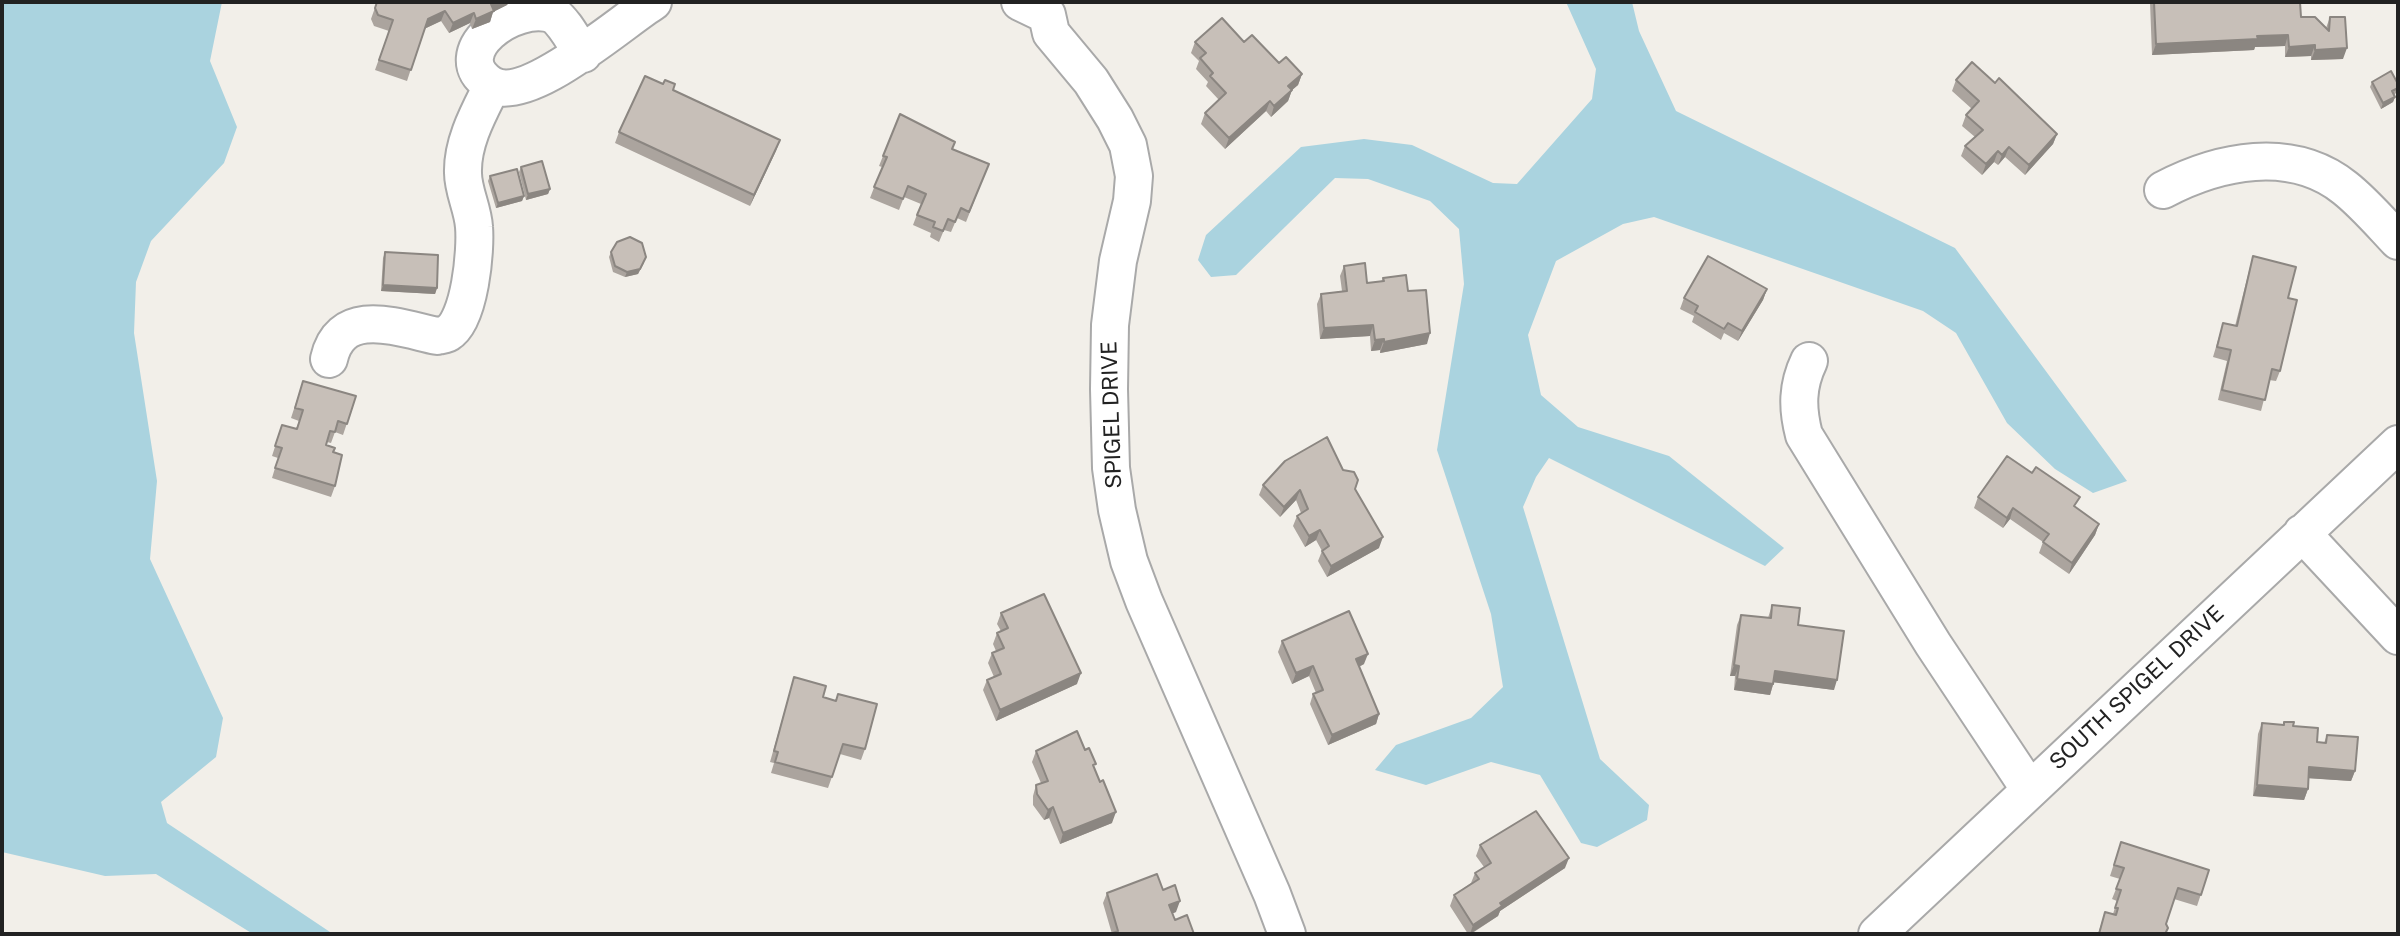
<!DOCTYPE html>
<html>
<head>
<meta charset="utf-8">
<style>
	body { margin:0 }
	#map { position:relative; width:2400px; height:936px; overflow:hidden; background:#f2efe9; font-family:"Public Sans",sans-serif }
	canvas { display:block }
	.frame { position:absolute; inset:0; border:4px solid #222; pointer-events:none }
</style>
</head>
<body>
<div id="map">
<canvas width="2400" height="936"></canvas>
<div class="frame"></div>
</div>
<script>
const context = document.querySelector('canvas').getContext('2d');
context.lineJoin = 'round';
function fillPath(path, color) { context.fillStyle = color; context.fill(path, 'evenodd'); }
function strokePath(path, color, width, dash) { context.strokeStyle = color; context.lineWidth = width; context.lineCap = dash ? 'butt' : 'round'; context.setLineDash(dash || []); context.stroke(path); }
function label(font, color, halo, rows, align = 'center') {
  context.font = font + ' "Public Sans",sans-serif'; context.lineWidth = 8; context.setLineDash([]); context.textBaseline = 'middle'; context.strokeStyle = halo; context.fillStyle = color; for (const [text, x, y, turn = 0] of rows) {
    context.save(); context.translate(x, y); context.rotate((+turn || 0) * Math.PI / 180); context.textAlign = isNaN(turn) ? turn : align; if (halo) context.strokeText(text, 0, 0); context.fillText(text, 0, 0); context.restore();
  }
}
fillPath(new Path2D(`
	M2 2H222L210 61 237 127 224 163 151 241 136 282 134 333 157 481 150 559 223 718 216 757 161 802 167 823 333 934H253L156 874 105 876 2 852Z
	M1566 2H1632L1639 31 1676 111 1955 248 2127 481 2093 493 2055 469 2007 423 1956 333 1923 311 1654 217 1623 224 1556 261 1528 335 1541 395 1578 427 1669 456 1784 548 1765 566 1549 458 1536 477 1523 507 1600 759 1649 805 1647 820 1597 847 1581 843 1540 775 1491 762 1426 785 1375 770 1396 745 1471 718 1503 687 1491 614 1437 450 1464 284 1459 229 1430 201 1368 179 1335 178 1236 275 1211 277 1198 260 1206 235 1301 147 1364 139 1412 145 1493 183 1517 184 1592 99 1596 69Z`), '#aad3df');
const minor = new Path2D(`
	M1020 2 1047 15 1051 33 1091 81 1115 119 1128 145 1134 176 1132 201 1118 261 1110 325 1109 389 1111 468 1117 510 1129 561 1144 601 1272 894 1287 934
	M583 54C574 42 566 24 554 15 513 0 444 54 490 84 526 107 622 21 653 2
	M2163 190C2218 161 2291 145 2345 188 2364 203 2381 223 2398 241
	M329 359C341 305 399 328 437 336 440 335 446 335 448 333 470 320 476 250 474 227 473 209 463 191 463 173 462 142 479 112 492 86
	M1809 361C1797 386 1797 408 1804 435L1933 644 2030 790
	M2302 533 2398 636
	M1877 934 2398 444`);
strokePath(minor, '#a9a9a9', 40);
strokePath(minor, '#fff', 36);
fillPath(new Path2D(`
	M377 2H509L507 5 493 12 490 22 472 29 470 23 449 33 441 21 424 29 407 81 375 70 389 31 374 26 371 19Z
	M2150 2H2300L2301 17 2326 28 2330 17 2343 59 2311 60V56L2285 57V46L2255 47 2254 50 2152 55Z
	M1195 42H1244L1279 63 1302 74 1298 85 1292 90 1288 101 1271 117 1266 111 1225 149 1201 124 1205 113 1219 100 1206 86 1208 82 1196 69 1199 61 1191 53Z
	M1956 80 1995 83 2057 134 2053 144 2025 175 2005 157 1998 165 1994 162 1982 175 1961 156 1965 146 1975 137 1962 126 1966 115 1972 109 1952 91Z
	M2372 82 2398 84V91L2394 95 2395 97 2393 102 2381 109 2370 87Z
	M673 90 780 140 750 206 615 143 619 132Z
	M952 149 989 164 966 222 957 218 951 232 944 230 939 242 930 237 931 233 913 225 921 204 904 197 899 210 870 198 882 167 879 166 883 156Z
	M521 167 550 189 548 194 526 200 519 172Z
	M490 176 524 196 522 201 496 208 488 181Z
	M385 252 437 288 435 294 381 291 383 258Z
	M611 252 644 263 638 274 625 277 613 272 609 257Z
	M2253 256 2288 298 2280 371 2276 381 2269 380 2261 411 2218 400 2227 361 2213 357 2223 323 2235 326 2250 267Z
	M1344 266 1367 283 1381 282 1383 278 1408 291 1427 344 1380 353V350L1371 351 1370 336 1320 339 1317 304 1321 294 1342 291 1340 276Z
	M1767 289 1763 300 1738 341 1724 333 1721 340 1692 322 1694 316 1680 309 1684 298Z
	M303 381 356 396 343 435 335 432 331 443 327 442 326 445 333 452 335 486 331 497 272 478 278 458 272 456 282 425 296 429 299 421 291 418Z
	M1343 470 1355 489 1379 548 1327 577 1318 561 1322 551 1316 540 1305 547 1293 526 1297 516 1301 513 1296 500 1280 517 1259 495 1263 485Z
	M1978 497 2076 508 2099 524 2095 535 2069 574 2039 553 2043 542 2010 519 2003 528 1974 508Z
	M1772 605 1798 625 1834 690 1774 682 1770 695 1734 690 1735 676H1730L1737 625 1741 615 1768 618Z
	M1001 613 1077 684 996 721 983 690 987 680 994 677 988 663 992 653 996 651 993 644 997 633 1001 631 997 624Z
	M1282 641 1364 664 1359 667 1379 714 1376 724 1328 745 1310 704 1313 694 1316 693 1309 676 1292 684 1278 652Z
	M794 677 823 697 865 749 861 760 840 754 828 788 771 773 774 763 770 762Z
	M2284 722 2293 726 2317 742 2324 743 2327 735 2355 771 2351 781 2309 778 2308 789 2304 800 2253 796 2258 734 2262 723 2283 725Z
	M1085 750 1094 769 1112 823 1060 844 1049 818 1044 820 1033 805V796L1036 785 1041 783 1032 762 1036 751Z
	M2121 842 2209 870 2197 906 2174 899 2166 924V934H2098L2105 912 2113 914 2117 901 2112 899 2120 879 2110 876Z
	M1480 845 1565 868 1500 911 1498 916 1471 934H1468L1450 906 1454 895 1471 883 1475 873 1484 867 1476 856Z
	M1163 890 1176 912 1173 913 1175 920 1194 934H1112L1103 903 1107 893Z`), '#aba49e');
fillPath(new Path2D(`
	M496 2H509L507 5 493 12 490 22 472 29 476 19 491 4Z
	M445 11 441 21 424 29 428 19Z
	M474 13 470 23 449 33 453 23Z
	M2288 35 2285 46 2255 47 2254 50 2152 55 2156 44 2257 36Z
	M2315 45 2311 56 2285 57 2289 47Z
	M2347 48 2343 59 2311 60 2315 50Z
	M1302 74 1298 85 1284 97 1288 86Z
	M1292 90 1288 101 1271 117 1274 106Z
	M2395 97 2393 102 2381 109 2383 103Z
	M1270 101 1266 111 1225 149 1229 138Z
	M2057 134 2053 144 2025 175 2029 165Z
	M780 140 776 151 750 206 754 195Z
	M2009 147 2005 157 1998 165 2002 155Z
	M1998 151 1994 162 1982 175 1986 164Z
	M550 189 548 194 526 200 528 194Z
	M524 196 522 201 496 208 498 203Z
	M646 257 638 274 625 277 627 272Z
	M383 285 437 288 435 294 381 291Z
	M1767 289 1763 300 1738 341 1742 331Z
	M1373 325 1370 336 1320 339 1324 328Z
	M1430 333 1427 344 1380 353 1384 342Z
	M1384 339 1380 350 1371 351 1375 340Z
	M1300 490 1296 500 1280 517 1284 507Z
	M2013 508 2010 519 2003 528 2007 518Z
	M2099 524 2095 535 2069 574 2072 563Z
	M1320 530 1316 540 1305 547 1309 536Z
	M1383 537 1379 548 1327 577 1331 566Z
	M1368 654 1364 664 1352 670 1356 659Z
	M1734 665 1739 666 1735 676H1730Z
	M1313 666 1309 676 1292 684 1296 673Z
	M1775 671 1837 680 1834 690 1771 682Z
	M1081 673 1077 684 996 721 1000 710Z
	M1737 679 1773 684 1770 695 1734 690Z
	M1379 714 1376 724 1328 745 1332 735Z
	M2309 767 2355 771 2351 781 2305 778Z
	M2257 785 2308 789 2304 800 2253 796Z
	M1053 807 1049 818 1044 820 1048 810Z
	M1116 812 1112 823 1060 844 1063 833Z
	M1569 858 1565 868 1500 911 1498 916 1470 934 1473 925 1500 903Z
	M1180 901 1176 912 1166 916 1169 905Z`), '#8b8681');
const building = new Path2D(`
	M377 2H496L491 4 494 11 476 19 474 13 453 23 445 11 428 19 411 70 379 60 393 20 378 15 375 8Z
	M2154 2H2300L2301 17H2315L2329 31 2330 17H2345L2347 48 2315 50V45L2289 47 2288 35 2257 36 2258 39 2156 44Z
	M1222 18 1244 42 1252 35 1279 63 1286 57 1302 74 1288 86 1292 90 1274 106 1270 101 1229 138 1205 113 1226 93 1210 76 1213 73 1200 58 1206 53 1195 42Z
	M1972 62 1995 83 1999 78 2057 134 2029 165 2009 147 2002 155 1998 151 1986 164 1965 146 1983 130 1966 115 1979 101 1956 80Z
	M2391 71 2398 84V88L2392 91 2395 97 2383 103 2372 82Z
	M645 76 663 84 665 80 675 84 673 90 780 140 754 195 619 132Z
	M900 114 955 142 952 149 989 164 969 212 961 208 955 222 948 219 943 231 933 227 935 222 917 215 926 194 908 186 903 199 874 187 887 157 883 156Z
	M542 161 550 189 528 194 521 167Z
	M517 169 524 196 498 203 490 176Z
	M630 237 642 243 646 257 640 269 627 272 615 266 611 252 617 242Z
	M385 252 438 255 437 288 383 285Z
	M1708 256 1767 289 1742 331 1728 323 1724 329 1695 312 1698 306 1684 298Z
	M2253 256 2296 267 2288 298 2297 300 2280 371 2272 369 2265 400 2222 390 2231 350 2217 347 2223 323 2237 326Z
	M1365 263 1367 283 1384 281 1383 278 1406 275 1408 291 1426 290 1430 333 1384 342V339L1375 340 1373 325 1324 328 1321 294 1347 291 1344 266Z
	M303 381 356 396 347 424 338 421 335 432 330 431 326 445 335 448 333 452 342 455 335 486 275 468 282 448 275 446 282 425 297 429 303 410 295 408Z
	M1327 437 1343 470 1354 472 1358 480 1355 489 1383 537 1331 566 1322 551 1329 546 1320 530 1309 536 1297 516 1308 509 1300 490 1284 507 1263 485 1285 461Z
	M2007 456 2032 473 2036 467 2080 497 2074 506 2099 524 2072 563 2043 542 2049 534 2013 508 2007 518 1978 497Z
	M1044 594 1081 673 1000 710 987 680 1001 674 992 653 1004 648 997 633 1008 628 1001 613Z
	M1772 605 1800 608 1798 625 1844 631 1837 680 1775 671 1773 684 1737 679 1739 666 1734 665 1741 615 1771 618Z
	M1349 611 1368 654 1356 659 1379 714 1332 735 1313 694 1323 690 1313 666 1296 673 1282 641Z
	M794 677 826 686 823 697 836 701 838 694 877 704 865 749 843 744 832 777 775 762 778 752 774 751Z
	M2284 722H2294L2293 726 2318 728 2317 742 2326 743 2327 735 2358 737 2355 771 2309 767 2308 789 2257 785 2262 723 2284 725Z
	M1077 731 1085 750 1089 748 1096 764 1093 765 1100 782 1103 780 1116 812 1063 833 1053 807 1048 810 1037 794 1036 785 1048 781 1036 751Z
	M1536 811 1569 858 1500 903 1502 906 1473 925 1454 895 1479 879 1475 873 1491 863 1480 845Z
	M2121 842 2209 870 2201 895 2178 888 2166 924 2168 928 2165 934H2099L2105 912 2116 915 2118 908H2115L2121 890 2116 889 2124 868 2114 865Z
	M1157 874 1163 890 1175 885 1180 901 1169 905 1175 920 1187 915 1194 934H1114L1113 933 1118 931 1107 893Z`);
fillPath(building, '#c7bfb8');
strokePath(building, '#8b8681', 2);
label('22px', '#222', '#fff', [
	["SPIGEL DRIVE",1112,415,-92],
	["SOUTH SPIGEL DRIVE",2137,688,-43]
]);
</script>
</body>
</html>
